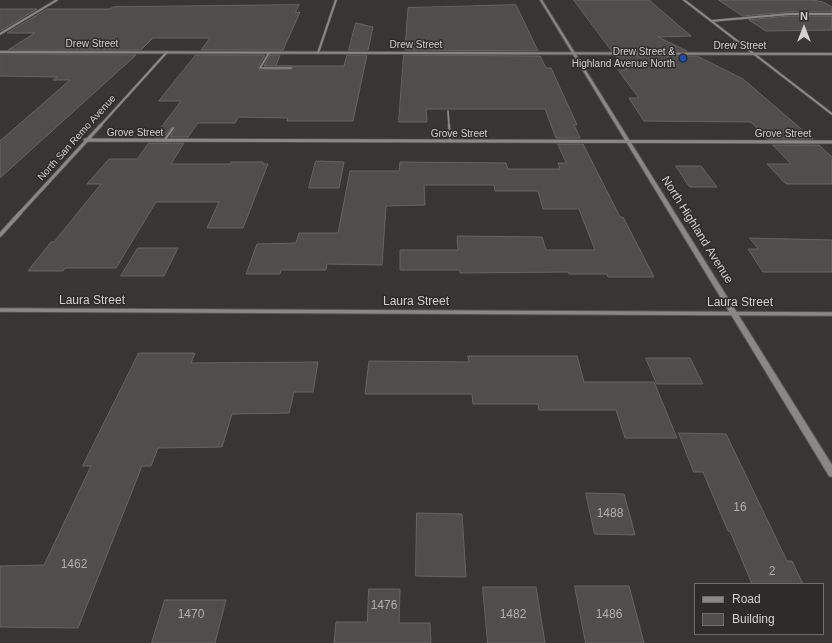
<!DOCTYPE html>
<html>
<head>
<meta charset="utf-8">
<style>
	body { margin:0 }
	#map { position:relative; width:832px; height:643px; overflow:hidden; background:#383634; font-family:Helvetica,sans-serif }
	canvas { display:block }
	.legend { position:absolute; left:694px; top:583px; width:130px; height:52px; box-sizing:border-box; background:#2e2c2a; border:1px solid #706e6c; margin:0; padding:5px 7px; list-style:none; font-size:12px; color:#d3d1d0 }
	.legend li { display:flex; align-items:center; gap:8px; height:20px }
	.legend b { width:20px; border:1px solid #706e6c }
	.north { position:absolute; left:784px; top:8px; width:40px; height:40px; -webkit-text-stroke:3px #2e2c2a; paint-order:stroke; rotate:0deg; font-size:11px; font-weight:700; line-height:16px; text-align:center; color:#d3d1d0 }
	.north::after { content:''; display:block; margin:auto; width:14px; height:18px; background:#d3d1d0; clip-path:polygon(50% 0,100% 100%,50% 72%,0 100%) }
</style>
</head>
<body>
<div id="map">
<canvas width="832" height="643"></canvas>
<ul class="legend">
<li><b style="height:5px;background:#8a8785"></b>Road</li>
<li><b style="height:11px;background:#504e4c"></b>Building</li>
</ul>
<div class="north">N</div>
</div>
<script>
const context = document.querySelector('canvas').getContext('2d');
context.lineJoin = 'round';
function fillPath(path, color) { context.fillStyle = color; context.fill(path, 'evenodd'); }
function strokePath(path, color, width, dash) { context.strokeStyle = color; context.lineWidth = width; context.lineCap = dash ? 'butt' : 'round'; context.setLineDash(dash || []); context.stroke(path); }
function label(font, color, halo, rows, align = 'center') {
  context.font = font + ' Helvetica,sans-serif'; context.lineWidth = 3; context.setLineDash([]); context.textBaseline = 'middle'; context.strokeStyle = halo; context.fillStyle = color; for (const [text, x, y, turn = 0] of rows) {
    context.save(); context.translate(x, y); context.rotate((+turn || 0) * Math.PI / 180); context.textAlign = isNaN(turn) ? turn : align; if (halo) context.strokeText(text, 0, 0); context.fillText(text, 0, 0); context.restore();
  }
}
const building = new Path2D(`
	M574 0H649L691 36 658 37 687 51H612Z
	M719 0H812L823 2 832 7V12H789L743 16Z
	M299 5 295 13 300 12 283 50H201L210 38H153L141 50H8L35 33H7L47 9H110L113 7Z
	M516 5 538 51 405 50 408 8Z
	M0 9H37L0 31Z
	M789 16H832V30L766 31 749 20Z
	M356 23 373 27 368 50H349Z
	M0 54 136 55 0 178V141L70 80H53L58 77 0 76Z
	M196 55H265L258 67 260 70 293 69 291 66H264L270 55H280L276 66H344L347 55H367L353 121H287L288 118 238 117 235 123H198L188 137H170L175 129 173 126 164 137H154L181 101H159Z
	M404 55 540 56 546 68H551L577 125H574L580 138H556L545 109H426L427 122H399Z
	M616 56H697L743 79 813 139H767L751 122 644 121 629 98H639L618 70H626Z
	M149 143H184L171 164H230L231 162H263V164H268L243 228H207L219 202H156L116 268H65L63 271H28L51 242H54L101 184H87L109 159H137Z
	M558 144H583L620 217H623L654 277H608L607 274H569L568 272 460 273V270H400V250H458L457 236 542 237 546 250H595L579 209H543L538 191H495L494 185H424L425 205 386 206 382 265 327 264 326 270H281L280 274H246L257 244 296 243 299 233H338L350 171H399L400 162 506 163 508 169H560L558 163H566Z
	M773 145H819L832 157V184H786L767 164H791Z
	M316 161 344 162 339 188H309Z
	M676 166H701L717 187H690Z
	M750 238 832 240V272H763L748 249H758Z
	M138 248H178L164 276H121Z
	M139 353H195L191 363 318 362 313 392H294L289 413 232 414 222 447 158 448 151 466H142L78 628 0 627V566L44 565 91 466H83Z
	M468 356H577L584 382H654L677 438H625L616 410H539L538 404H473L472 394H365L369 361 469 362Z
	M646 358H690L703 384H657Z
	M679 433 726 434 787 561H792L803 584H752L730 531H728L703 472H694Z
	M586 493 624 494 635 535 595 534Z
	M417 513 462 514 466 577 416 576Z
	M575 586H629L644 643H586Z
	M483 587H536L545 643H488Z
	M369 589H400L399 623H430L431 643H334L336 622H367Z
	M165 600H226L215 643H152Z`);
fillPath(building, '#504e4c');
strokePath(building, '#676563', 1);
const serviceFar1 = new Path2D(`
	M269 53 260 68H291
	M448 111 449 126`);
const service = new Path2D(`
	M449 125 450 141
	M164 141 173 128`);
const minorFar2 = new Path2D(`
	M684 0 832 114
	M711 21 789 14H832
	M0 34 57 0
	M318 53 336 0
	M100 126 167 52`);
const minorFar1 = new Path2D(`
	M85 140 832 142
	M19 214 101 125`);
const minor = new Path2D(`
	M0 235 20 213
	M0 310 832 314`);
const tertiary = new Path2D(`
	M540 0H542L832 465V477L829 476Z`);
const secondary = new Path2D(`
	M0 51 832 53V55L0 53Z`);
strokePath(serviceFar1, '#565352', 2.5);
strokePath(service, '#565352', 3.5);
strokePath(minorFar2, '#565352', 3);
strokePath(minorFar1, '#565352', 4.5);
strokePath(minor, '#565352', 5.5);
strokePath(tertiary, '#565352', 2);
strokePath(secondary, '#565352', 2);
strokePath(serviceFar1, '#8a8785', 1.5);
strokePath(service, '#8a8785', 2);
strokePath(minorFar2, '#8a8785', 2);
strokePath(minorFar1, '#8a8785', 3);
strokePath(minor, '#8a8785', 3.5);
fillPath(tertiary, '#8a8785');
fillPath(secondary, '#8a8785');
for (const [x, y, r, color] of [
	[683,58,4,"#1a4fb4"]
]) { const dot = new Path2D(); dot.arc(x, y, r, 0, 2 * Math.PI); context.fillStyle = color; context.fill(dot); strokePath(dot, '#2e2c2a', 1.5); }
label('10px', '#d3d1d0', '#2e2c2a', [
	["Drew Street",92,44],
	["Drew Street",416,45],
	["Drew Street",740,46],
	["Grove Street",135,133],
	["Grove Street",459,134],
	["Grove Street",783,134],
	["North San Remo Avenue",77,138,-48]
]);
label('10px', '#d3d1d0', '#2e2c2a', [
	["Drew Street &",675,52],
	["Highland Avenue North",675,64]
], 'right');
label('12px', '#d3d1d0', '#2e2c2a', [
	["North Highland Avenue",697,230,58],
	["Laura Street",92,301],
	["Laura Street",416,302],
	["Laura Street",740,303]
]);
label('12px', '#b2b0af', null, [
	["16",740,508],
	["1488",610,514],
	["1462",74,565],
	["2",772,572],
	["1476",384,606],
	["1470",191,615],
	["1482",513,615],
	["1486",609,615]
]);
</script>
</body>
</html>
